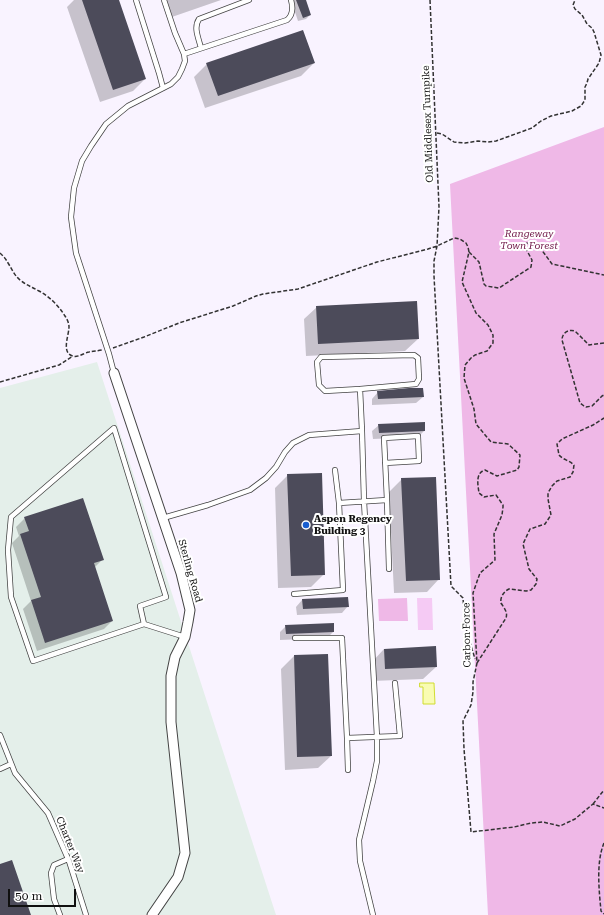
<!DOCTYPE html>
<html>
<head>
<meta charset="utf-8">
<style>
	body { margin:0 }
	#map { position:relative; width:604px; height:915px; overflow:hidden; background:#f9f3ff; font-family:"Roboto Serif",serif }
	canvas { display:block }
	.scale { position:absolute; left:8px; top:889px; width:68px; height:18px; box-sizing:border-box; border:2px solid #101010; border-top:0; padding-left:5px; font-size:12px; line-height:14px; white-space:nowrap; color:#101010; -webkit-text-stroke:3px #fff; paint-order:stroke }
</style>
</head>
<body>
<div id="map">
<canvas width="604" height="915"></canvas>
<div class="scale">50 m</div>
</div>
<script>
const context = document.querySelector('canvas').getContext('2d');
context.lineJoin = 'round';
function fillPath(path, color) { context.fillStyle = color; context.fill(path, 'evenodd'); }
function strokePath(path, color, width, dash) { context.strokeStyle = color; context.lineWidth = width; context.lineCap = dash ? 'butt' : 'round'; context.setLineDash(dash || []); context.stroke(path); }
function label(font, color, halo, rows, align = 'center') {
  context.font = font + ' "Roboto Serif",serif'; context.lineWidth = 4; context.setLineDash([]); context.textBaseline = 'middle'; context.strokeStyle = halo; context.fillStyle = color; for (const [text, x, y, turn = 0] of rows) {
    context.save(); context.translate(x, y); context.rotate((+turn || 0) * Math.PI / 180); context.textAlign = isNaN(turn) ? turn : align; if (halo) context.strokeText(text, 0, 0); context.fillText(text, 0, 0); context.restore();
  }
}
fillPath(new Path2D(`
	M97 362 276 915H0V388Z`), '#e4efea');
fillPath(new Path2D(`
	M604 127V915H488L450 184Z
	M407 598 408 621H379L378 599Z`), '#efb8e7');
fillPath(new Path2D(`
	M417 598H432L433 630H418Z`), '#f5caf4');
const water = new Path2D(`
	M420 683H434L435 704H423V687H420Z`);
fillPath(water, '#f9fcb2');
strokePath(water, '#d0dc31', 1);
fillPath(new Path2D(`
	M74 0H118L145 79 133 91 100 102 67 7Z
	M163 0H221L169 18Z
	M291 0H305L310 15 306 19 298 21Z
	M314 63 301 76 205 108 194 77 207 64Z
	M317 307 418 339 405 351 306 356 304 319Z
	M378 392 423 397 416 403 372 405V399Z
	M424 423V431L418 437 373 439 372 431 379 425Z
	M288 475 324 574 311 587 278 588 275 488Z
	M402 479 439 579 427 592 394 593 389 492Z
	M25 518 102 560 94 568 112 621 104 629 37 651 23 609 31 601 12 543 19 536 16 527Z
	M302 600 348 606 342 613 297 615 296 607Z
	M286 626 333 632 327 638 280 640V632Z
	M384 649 436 667 423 679 372 681V662Z
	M294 656 331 756 318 768 285 770 281 669Z`), '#0003');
fillPath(new Path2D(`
	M82 0H119L146 79 113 90Z
	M296 0H306L311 15 303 18Z
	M303 30 315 63 218 96 206 63Z
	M417 301 419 339 318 344 316 306Z
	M409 388H423L424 397 378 399 377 391Z
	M425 422V431L379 433 378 424Z
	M322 473 325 575 291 576 287 474Z
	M436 477 440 580 406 581 401 478Z
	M83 498 104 560 94 563 113 621 45 643 31 600 41 597 20 534 29 531 24 517Z
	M348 597 349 607 303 609 302 599Z
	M334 623V632L286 634 285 625Z
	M436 646 437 667 385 669 384 649Z
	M328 654 332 756 297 757 294 655Z
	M12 860 31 915H0V864Z`), '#4c4b5a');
const lane = new Path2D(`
	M136 0 159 73 163 88
	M201 48C199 39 193 28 199 19L249 0
	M184 54 287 20C293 15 293 7 291 0
	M114 373 109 354 76 253 71 217 74 188 82 161 91 146 106 124 128 106 171 84 178 77 182 69 185 61 184 54 175 33 164 0
	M360 389 416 384 419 379 418 358 414 355 321 357 317 362 319 385 325 391 360 389 362 431
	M335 470 339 503
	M387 500 389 569
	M163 518 208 505 250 490 266 478 276 467 285 452 293 443 309 435 362 431 364 501 377 737V761L373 781 359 840 360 861 373 915
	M294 594 343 590 339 503 387 500 384 438 418 436 419 461 385 463
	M144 624 140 606 166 597 114 428 11 517 8 550 11 597 33 661 144 624 185 637
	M295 638H342L347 738 400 736 395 683
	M0 735 15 773 48 813 69 861 86 915
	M347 738 348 770
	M0 769 11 764
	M60 915 54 899 51 873 54 865 68 859`);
const street = new Path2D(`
	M114 373 181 573 190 610 188 622 185 637 175 657 171 676V722L185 853 178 877 152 915`);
strokePath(lane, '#434343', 6);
strokePath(street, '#434343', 11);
strokePath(new Path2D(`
	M430 0 439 207 437 246 434 261V276L451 586 463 598 465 625 475 659
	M437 133 442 134 454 142 465 143 478 141 488 142 496 141 532 128 541 121 551 116 572 111 581 106 585 100V87L587 83 588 79 599 63 601 55 594 32 592 28 587 24 582 15 575 9 573 5 575 0
	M469 252 479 262 484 284 486 286 499 288 531 267 532 260 525 247 527 243 531 241 538 245 552 264 604 275
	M0 253C3 256 6 259 8 263 12 269 14 275 20 280 26 285 32 287 39 291 50 297 58 305 65 316 67 319 69 323 69 327 69 334 63 348 69 354 76 360 83 353 89 352 93 351 97 351 102 350
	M604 343 589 345 575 331C568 329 562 333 562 340L580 403 584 406 586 407 592 406 602 396 604 395
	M113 348 144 337 179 323 233 306 256 296 263 294 298 289 377 262 428 249 437 246 454 238 460 239 466 243 468 247 469 252 462 282 476 313 488 325 493 335V343L487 351 475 355 471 358 465 365 464 378 474 409 476 424 491 442 508 444 520 455 519 467 517 470 497 476 485 470C475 473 478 485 479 493L484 497 496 495 503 505V507L502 515 494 534 495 560 480 573 473 593 477 663 473 682V692L471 705 463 721 464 749 471 832 514 827 531 823 543 822 560 826 575 819 593 804 604 808
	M0 382 59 365 73 356
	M477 663 506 618C508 612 504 608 501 603 500 598 503 592 509 589L526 591 531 590 536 584 537 579 529 569 523 544 530 529 545 524 551 515 548 499V493L552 486 557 481 570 477 573 472 574 465C569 460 563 460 559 455L557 444 562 439 593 425 604 418
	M593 804 604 790
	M604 843C596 862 599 890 601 911L604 914`), '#323232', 1.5, [4, 2]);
strokePath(lane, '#fff', 4.5);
strokePath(street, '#fff', 9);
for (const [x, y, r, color] of [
	[306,525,4,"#185ed0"]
]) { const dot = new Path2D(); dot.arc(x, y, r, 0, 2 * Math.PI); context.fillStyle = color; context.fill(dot); strokePath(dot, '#fff', 1.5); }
label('10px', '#101010', '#fff', [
	["Old Middlesex Turnpike",428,124,-92],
	["Sterling Road",190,571,74],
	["Carbon Force",467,635,-91],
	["Charter Way",70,845,68]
]);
label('italic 10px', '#701848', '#fff', [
	["Rangeway",529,234],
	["Town Forest",529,246]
]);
label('bold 10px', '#101010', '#fff', [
	["Aspen Regency",314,519],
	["Building 3",314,531]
], 'left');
</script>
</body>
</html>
